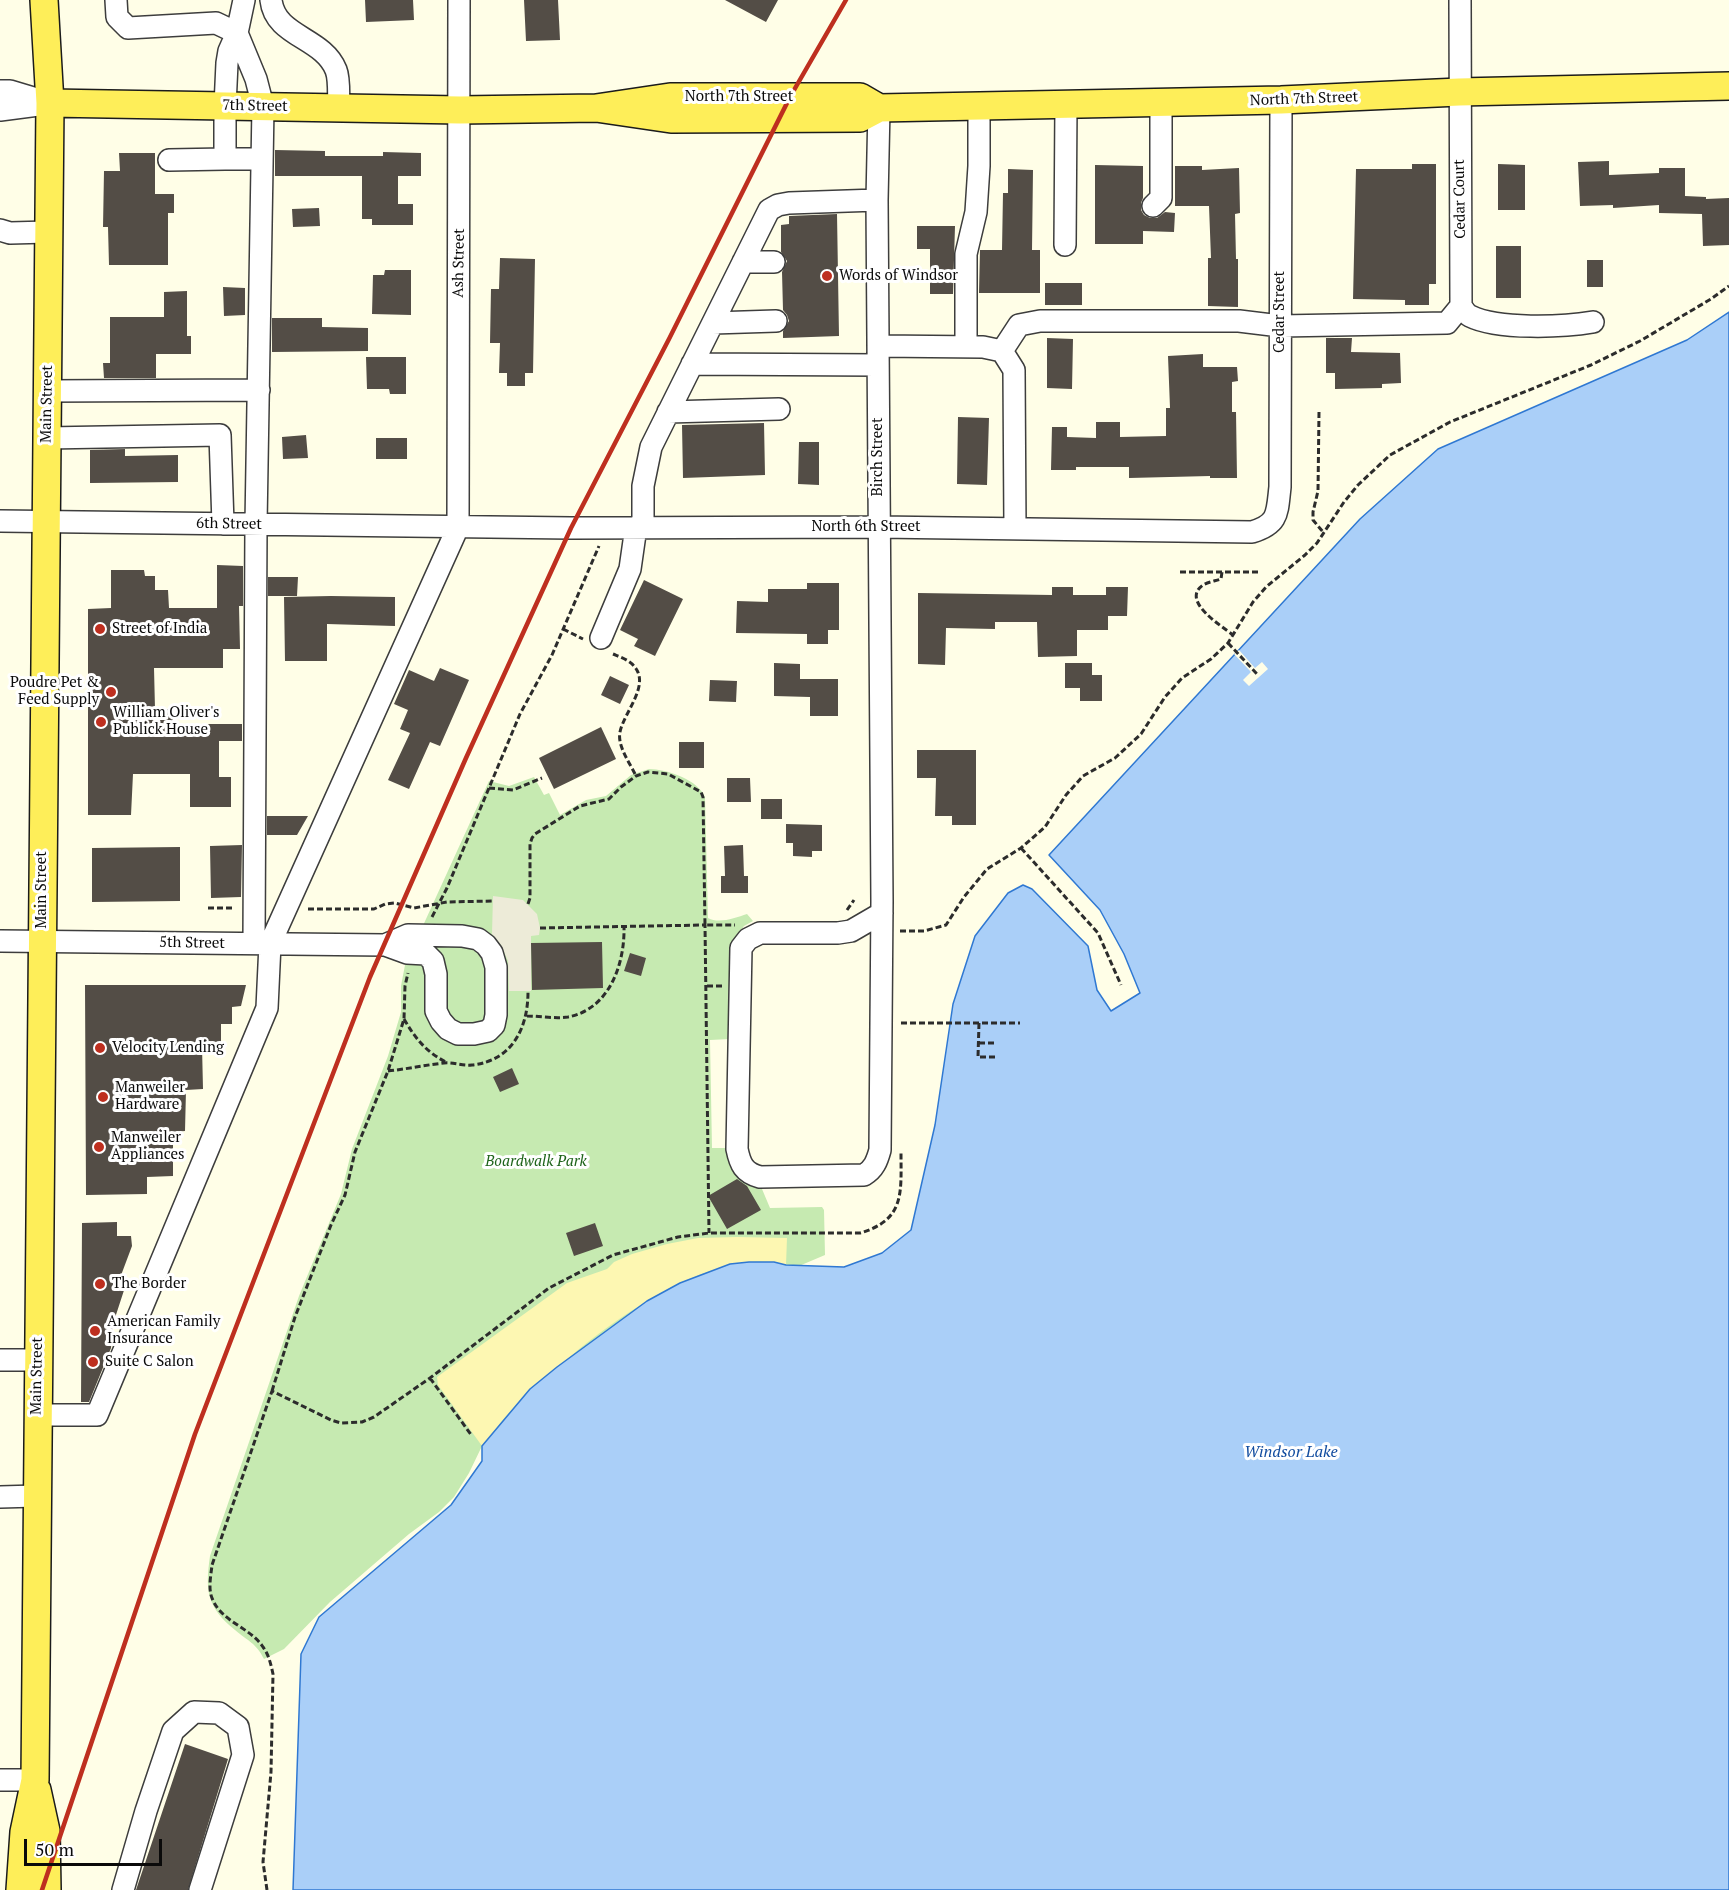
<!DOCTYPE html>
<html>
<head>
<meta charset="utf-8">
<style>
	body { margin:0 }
	#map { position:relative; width:1729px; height:1890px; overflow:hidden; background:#fffee7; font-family:"PT Serif",serif }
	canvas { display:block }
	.scale { position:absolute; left:24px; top:1839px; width:138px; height:27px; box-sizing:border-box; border:3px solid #0a0a0a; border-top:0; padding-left:8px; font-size:18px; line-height:21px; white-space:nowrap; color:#0a0a0a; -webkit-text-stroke:4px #fff; paint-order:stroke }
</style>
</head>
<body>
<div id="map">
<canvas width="1729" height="1890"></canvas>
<div class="scale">50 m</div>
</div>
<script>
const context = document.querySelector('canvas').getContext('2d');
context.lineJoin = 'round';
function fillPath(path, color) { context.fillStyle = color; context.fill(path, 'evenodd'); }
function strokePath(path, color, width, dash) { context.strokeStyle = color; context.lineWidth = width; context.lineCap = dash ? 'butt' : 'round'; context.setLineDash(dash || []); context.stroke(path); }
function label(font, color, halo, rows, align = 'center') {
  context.font = font + ' "PT Serif",serif'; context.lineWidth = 6; context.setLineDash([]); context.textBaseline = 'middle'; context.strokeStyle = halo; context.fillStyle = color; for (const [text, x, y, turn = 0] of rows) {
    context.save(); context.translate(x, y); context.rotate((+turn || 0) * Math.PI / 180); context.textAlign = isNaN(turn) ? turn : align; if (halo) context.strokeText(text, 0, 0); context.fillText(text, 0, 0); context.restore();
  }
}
fillPath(new Path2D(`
	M649 769C666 769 700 780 705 798L708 918C719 924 735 918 747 914L753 921 744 926 733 942 730 1039 710 1040 712 1148H730L751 1184 762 1189 770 1208 822 1207 824 1210 825 1255 799 1266 786 1265 482 1446 469 1473 454 1497 439 1512 409 1534 330 1602 284 1649 264 1659C256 1643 248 1641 235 1630 207 1607 205 1591 210 1556L299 1296 341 1194 352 1149 388 1056 401 1012V986L405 965 489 781 509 786 534 777 544 795 549 793 560 815 586 800 606 796 631 775Z`), '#c6eab1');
fillPath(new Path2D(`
	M737 1237 787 1238 786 1265C698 1241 566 1354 508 1414 499 1424 491 1436 482 1446L438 1385 437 1377 567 1283 607 1269 614 1262 632 1254 667 1244 698 1238Z`), '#fdf7b2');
fillPath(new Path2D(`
	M493 896 523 900 537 914 540 928 539 935 531 936V991H509L508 961 501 945 492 934Z`), '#edebd8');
const water = new Path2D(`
	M1729 312V1890H293L301 1654 319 1617 451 1505 482 1461V1446L530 1389 557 1367 647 1301 680 1283 730 1264 749 1262H774L786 1265 844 1267 882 1253 911 1230 935 1125 953 1004 975 936 1008 893 1023 885 1032 889 1088 946 1097 990 1111 1011 1140 993 1124 954 1100 910 1049 855 1360 519 1438 449 1687 340Z`);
fillPath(water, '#aacff8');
strokePath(water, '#2f78d2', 1.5);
fillPath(new Path2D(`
	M1239 650 1255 668 1262 662 1268 669 1249 686 1243 680 1251 672 1234 654Z`), '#fffee7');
fillPath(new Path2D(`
	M365 0H413L414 20 366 22Z
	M524 0H558L560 40 526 41Z
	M725 0H778L766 22Z
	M275 150 325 151V156H383V152L421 153V176H398V204H413V225H372V219H362V176H275Z
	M119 153H155V194H174V213H168V265H109L108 227H103L104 171H120Z
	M1609 161V175L1659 173V168H1685V196L1706 197V199L1729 198V245L1703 246 1702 214 1659 213V205L1613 208V205L1580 206 1578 162Z
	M1412 164H1436V284H1429V305H1405V300L1353 299 1356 169H1412Z
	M1498 164 1525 165V210H1498Z
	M1095 165 1143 166V198L1141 203V210L1144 215 1150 218H1157L1165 212 1175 213 1174 232 1143 231V244H1095Z
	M1175 166H1202V170L1239 168 1240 213 1235 214 1236 259H1238V307L1208 306V258H1211L1209 206H1175Z
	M1008 169 1033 170 1032 250H1040V293H979L980 250H1002L1003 193H1008Z
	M319 208 320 226 293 227 292 209Z
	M837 214 839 336 783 338V331L789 321 787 315 783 310 782 272 787 261 781 252V225L789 224V216Z
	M917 226H955L953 294H930V249H917Z
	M1496 246H1521V298H1496Z
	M500 258 535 259 533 373H525V386H507V373H499L500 343H490L491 289H499Z
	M1587 260H1603V287H1587Z
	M385 270H411V315L372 314 373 275H384Z
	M1045 283H1082V305H1045Z
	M223 287 245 288V315L224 316Z
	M187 291V336H191V354H156V378H104L103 363H110V317H164V292Z
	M272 318H322V327L368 328V351L272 352Z
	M1047 338 1073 339 1072 389 1047 388Z
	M1326 338H1352L1351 352 1400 353 1401 383 1382 384V388L1335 389V373H1326Z
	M1203 354V367H1237L1238 381 1232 382V412H1236L1237 478H1210V476L1129 478V467H1076V470H1051L1052 427H1067V437L1096 438V422H1120V437L1166 436V408H1170L1168 356Z
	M366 357H406V394H390L389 389H367Z
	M958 417 989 418 987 485 957 484Z
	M764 423 765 475 683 478 682 425Z
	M306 435 308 458 283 459 282 437Z
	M376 438H407V459H376Z
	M799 442H819V485L798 484Z
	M125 449V456L178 455V482L90 483V450Z
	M217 565 243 566V606H239L240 649H223V668H154L155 709H173V724H242V741H219V777H231V807H190V774H133L131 815H88V609L111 608V570H144L145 576H155V590H168L169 608H217Z
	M268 577H298L297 596H268Z
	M644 580 683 599 655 656 634 646 638 639 620 630Z
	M807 583H839V630H828V644H807V634L736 633 737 601 768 602V589H807Z
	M1052 587H1073V595H1106V587H1128L1127 616H1108V630H1077V656L1038 657 1037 622H995V629L946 628 945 665 918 664V593L1052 595Z
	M331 596 395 597V626L327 624V661H285L284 597Z
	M774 663 800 664V679H838V716H810V697L774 696Z
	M1065 663H1092V675H1102V701H1080V688H1065Z
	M440 668 469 680 440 746 430 742 409 789 388 780 410 733 400 729 408 710 394 704 409 670 434 681Z
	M610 676 629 685 620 704 601 695Z
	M710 680 737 681 736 702 709 701Z
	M601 727 616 759 554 789 539 758Z
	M679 742H704V768H679Z
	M917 750H976V825H952V816H935L936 778H917Z
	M727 778H750L751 802H727Z
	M761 799H782V819H761Z
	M267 816H308L297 835H267Z
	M786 824 822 825V851H812V857L793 856V843H786Z
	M242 845 241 897 211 898 210 846Z
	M743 845 744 876H748V893H721V876H725L724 846Z
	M180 847V901L92 902V848Z
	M602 942 603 988 532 990 531 943Z
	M630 953 646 958 641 976 624 971Z
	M85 985H246L241 1006 232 1007V1024H221V1046H202L203 1089 186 1090 185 1131 173 1132V1176L147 1177V1194L86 1195Z
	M512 1068 519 1084 500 1092 493 1077Z
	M737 1179 747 1186 761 1210 727 1229 708 1196Z
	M117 1222V1236H131L132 1246 120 1278H128L113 1324 111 1348 89 1402H81L82 1223Z
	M595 1223 603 1246 574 1256 566 1233Z
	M185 1744 228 1759 188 1890H136Z`), '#534d46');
const minor = new Path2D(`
	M116 0 117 17 128 28 216 23 237 33 256 79 263 106 256 524 254 943
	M271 0C275 37 323 37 336 70 340 80 338 97 339 108
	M1460 0 1461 306
	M0 91H10L50 103
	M879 108 877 200 882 901 880 1150C877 1161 874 1169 864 1175L760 1177C744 1173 740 1164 737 1149L741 948 748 939 760 933H838L851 931 882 913
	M0 110 46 104
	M225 159H262
	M169 160 225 159V106L227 63 229 51 237 33 244 0
	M1153 206 1161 198V103
	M0 230 10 233 48 232
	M1065 245 1066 104
	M743 262H774
	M1461 306C1464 310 1466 314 1470 316 1498 330 1563 327 1593 322
	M713 323 776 321
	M878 346 983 347 1002 351 1014 370 1015 529
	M966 347V254L976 212 979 166V106
	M1002 351 1019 325 1040 321H1239L1280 326 1447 323 1461 306
	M692 364 878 365
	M47 391 259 390
	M668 412 779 409
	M47 438 220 435 223 524
	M0 521 571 528 879 527 1252 532C1279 524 1277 513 1280 487L1281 100
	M643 527V486L651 447 769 210 778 205 789 203 877 200
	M601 638 630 569 636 527
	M0 941 385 945 407 953 426 954 433 961 436 974V1011L441 1021 448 1029 458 1034H474L488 1031 494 1025 496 1015V967L492 953 486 945 478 939 462 936 408 935 385 945
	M0 1360H38
	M37 1415H97L267 1008 270 944 458 527 459 0
	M0 1497 36 1496
	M0 1780H35
	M123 1890 146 1811 173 1731 194 1712 219 1713 238 1727 243 1755 200 1890`);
const major = new Path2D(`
	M50 103 460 110 596 108 670 97H860L879 108
	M596 108 671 119 860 118 879 108 1281 100 1459 92 1729 86
	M37 1790 46 1831 47 1890
	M20 1890 24 1832 35 1780 50 103 44 0`);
strokePath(minor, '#3d3d3d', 24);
strokePath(major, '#1b1b1b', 30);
strokePath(new Path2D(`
	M1319 412 1318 491 1313 512V520L1323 532
	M1180 572H1259
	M1222 572 1221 579C1215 581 1208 582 1203 585 1180 601 1222 626 1233 635
	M563 629 583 639
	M1228 643 1257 674
	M613 654C620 657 629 660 634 666 651 685 624 712 620 732 617 746 630 763 636 776
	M489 788 513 790 542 778
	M1021 848 1098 933 1121 985
	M528 904 530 898V844L532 838 535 834 580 806 609 799 621 787 636 776 648 772 668 774 701 792 703 797 705 925H735
	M208 908H235
	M308 909H374L385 904 395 903 414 908 447 902 492 901
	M847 910 854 900
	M432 917 447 888 520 714 552 655 599 546
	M540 928 705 925 709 1233
	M900 931H924L946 925 964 897 987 869 1021 848 1045 827 1066 795 1083 776 1115 758 1141 734 1165 697 1182 678 1211 659 1228 643 1253 602 1266 587 1305 555 1317 543 1344 502 1358 485 1390 455 1450 422 1591 365 1640 341 1711 299 1729 286
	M707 986H722
	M527 1016C540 1016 555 1019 568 1017 610 1009 625 963 624 926
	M404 1019C415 1038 426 1052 446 1062
	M901 1023H1020
	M979 1023 978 1057H996
	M979 1043H996
	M388 1071C407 1069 425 1065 444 1063 453 1062 462 1066 472 1065 512 1061 528 1028 528 992
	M430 1378 472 1436
	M272 1391 295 1317 331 1225 345 1195 355 1152 388 1071 404 1019 405 986 408 973
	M267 1890 263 1862 271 1772 273 1674C271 1665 269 1655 263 1647 250 1627 221 1622 212 1598 208 1588 211 1575 212 1565L272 1391 331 1420 341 1423 362 1422 374 1417 430 1378 549 1288 613 1255 678 1237 709 1233H860C905 1220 901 1193 901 1153`), '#2c2c2c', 3, [6, 3]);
strokePath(minor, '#fff', 21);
strokePath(major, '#feee59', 27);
strokePath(new Path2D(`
	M42 1890 195 1434 370 977 466 758 571 528 669 339 790 97 846 0`), '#be2f1f', 4.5);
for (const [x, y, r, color] of [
	[827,276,6,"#be2f1f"],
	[100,629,6,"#be2f1f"],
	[111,692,6,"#be2f1f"],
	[101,722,6,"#be2f1f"],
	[100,1048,6,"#be2f1f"],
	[103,1097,6,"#be2f1f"],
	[99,1147,6,"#be2f1f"],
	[100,1284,6,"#be2f1f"],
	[95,1331,6,"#be2f1f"],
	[93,1362,6,"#be2f1f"]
]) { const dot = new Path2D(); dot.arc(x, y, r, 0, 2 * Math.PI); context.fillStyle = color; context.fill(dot); strokePath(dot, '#fff', 2); }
label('15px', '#0a0a0a', '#fff', [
	["North 7th Street",739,97],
	["North 7th Street",1304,99,-2],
	["7th Street",255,106,1],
	["Cedar Court",1460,199,-91],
	["Ash Street",459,263,-89],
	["Cedar Street",1280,312,-90],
	["Main Street",47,404,-89],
	["Birch Street",878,457,-90],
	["6th Street",229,524,1],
	["North 6th Street",866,527],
	["Main Street",42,890,-90],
	["5th Street",192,943,1],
	["Main Street",37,1376,-89]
]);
label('15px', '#0a0a0a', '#fff', [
	["Words of Windsor",839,276],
	["Street of India",112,629],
	["Poudre Pet &",99,683,"right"],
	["Feed Supply",99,700,"right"],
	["William Oliver's",113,713],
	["Publick House",113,730],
	["Velocity Lending",112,1048],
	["Manweiler",115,1088],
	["Hardware",115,1105],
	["Manweiler",111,1138],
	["Appliances",111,1155],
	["The Border",112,1284],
	["American Family",107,1322],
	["Insurance",107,1339],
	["Suite C Salon",105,1362]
], 'left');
label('italic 15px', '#1e631a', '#fff', [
	["Boardwalk Park",536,1162]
]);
label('italic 16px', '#114c9f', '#fff', [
	["Windsor Lake",1291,1452]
]);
</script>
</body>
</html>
